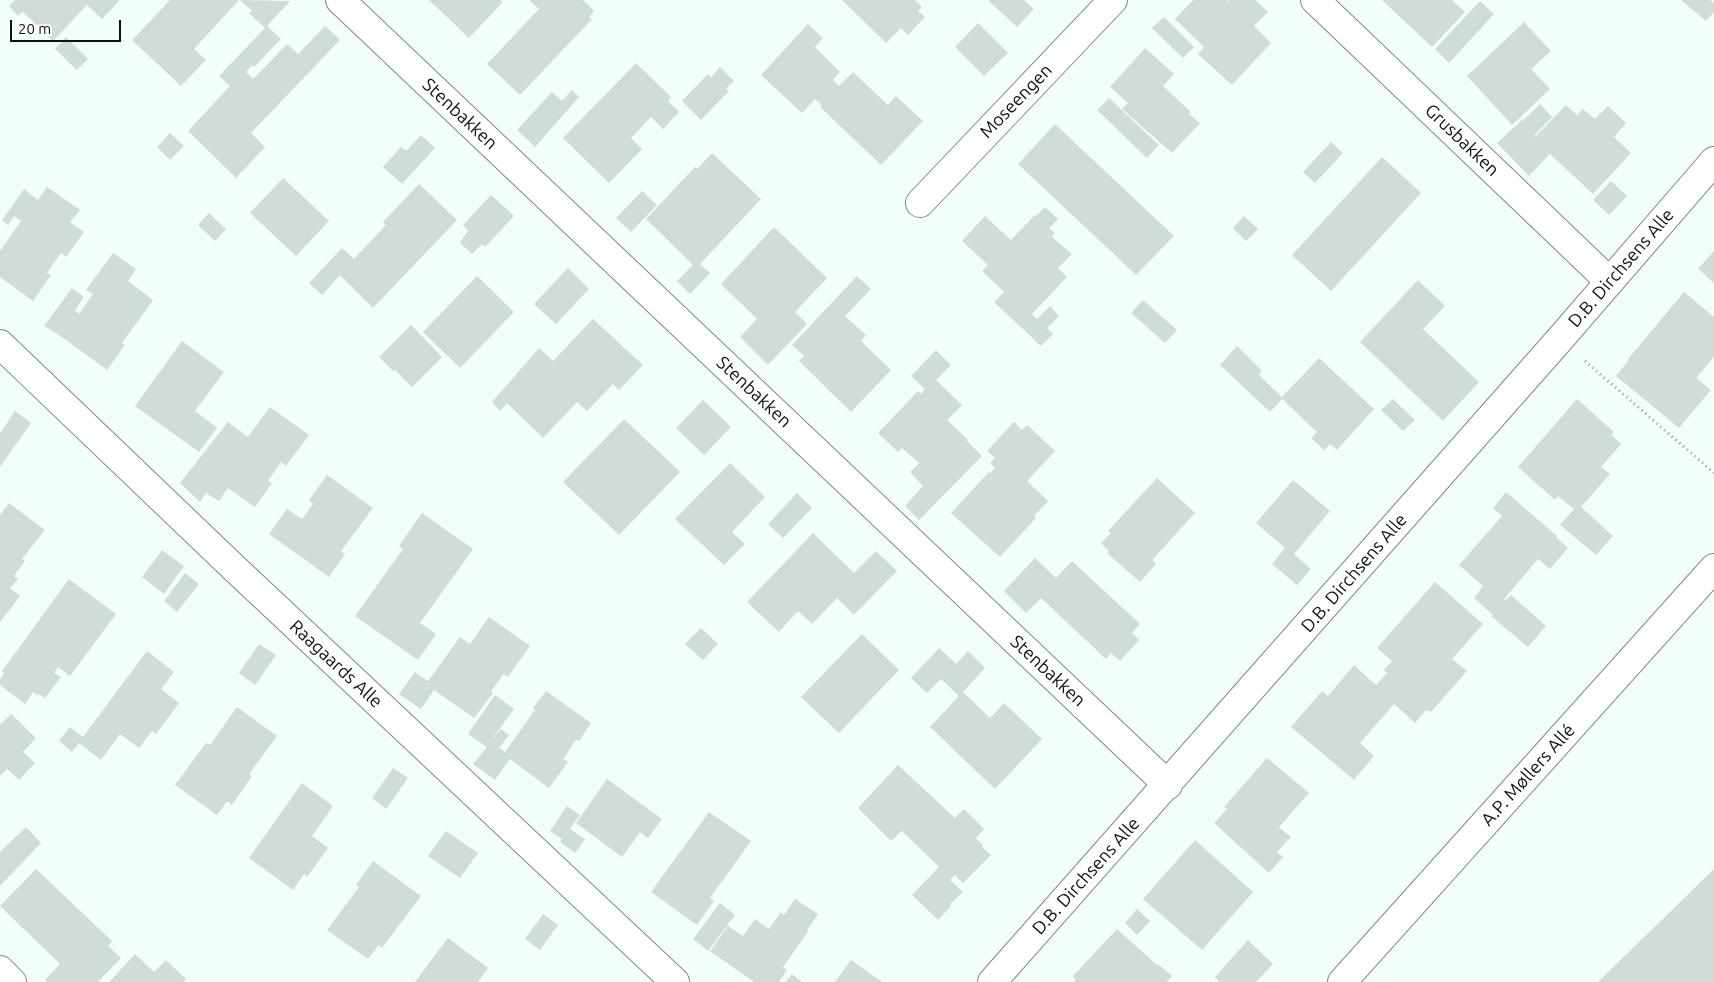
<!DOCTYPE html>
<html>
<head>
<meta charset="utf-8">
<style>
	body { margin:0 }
	#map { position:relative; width:1714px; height:982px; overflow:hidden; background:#f2fef9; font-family:Ubuntu,sans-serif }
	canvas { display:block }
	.scale { position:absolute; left:10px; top:20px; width:111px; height:22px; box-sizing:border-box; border:2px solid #0e1110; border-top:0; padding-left:6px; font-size:15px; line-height:18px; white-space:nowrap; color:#0e1110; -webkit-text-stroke:4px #fff; paint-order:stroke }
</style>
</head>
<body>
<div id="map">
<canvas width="1714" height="982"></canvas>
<div class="scale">20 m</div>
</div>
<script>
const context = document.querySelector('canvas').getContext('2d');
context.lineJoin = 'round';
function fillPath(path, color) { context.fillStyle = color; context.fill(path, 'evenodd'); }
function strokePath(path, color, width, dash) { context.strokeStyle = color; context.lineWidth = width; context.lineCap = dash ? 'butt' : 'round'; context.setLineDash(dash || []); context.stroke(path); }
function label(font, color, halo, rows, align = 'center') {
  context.font = font + ' Ubuntu,sans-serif'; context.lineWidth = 4; context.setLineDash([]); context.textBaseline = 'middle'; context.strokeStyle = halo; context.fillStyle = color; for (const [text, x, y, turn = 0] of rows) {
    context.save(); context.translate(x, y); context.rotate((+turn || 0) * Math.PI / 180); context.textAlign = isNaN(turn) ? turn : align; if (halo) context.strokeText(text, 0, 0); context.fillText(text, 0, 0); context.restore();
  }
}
fillPath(new Path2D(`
	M15 0H120L102 19 87 5 53 41 23 12 18 16 9 6Z
	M170 0H239L194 49 206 60 181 86 132 40Z
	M240 0 290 1 267 26 281 39 254 67 252 65 246 72 253 79 287 44 298 54 325 26 340 40 251 133 265 147 236 178 188 131 230 86 219 76 265 28 249 13 252 11Z
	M429 0H500L503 2 469 38Z
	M529 0H583L594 11 589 17 592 19 520 95 487 64 539 9Z
	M842 0H915L922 7 918 11 925 17 908 35 901 28 886 43Z
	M988 0H1024L1034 9 1017 27Z
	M1193 0H1227L1228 1 1230 0H1255L1268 12 1254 26 1271 43 1232 85 1198 54 1204 47 1175 19Z
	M1382 0H1452L1465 12 1432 47Z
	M1681 0H1710L1714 3V12L1706 21Z
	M1480 1 1494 14 1449 63 1435 49Z
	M1164 17 1194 47 1183 58 1152 28Z
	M1524 22 1551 51 1531 69 1550 89 1512 125 1467 76Z
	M978 23 1008 53 984 76 955 47Z
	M808 24 823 38 815 47 840 72 833 80 839 86 853 72 888 105 896 96 923 121 881 165 820 107 822 105 815 99 802 113 761 75Z
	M66 37 88 59 77 70 55 49Z
	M1145 48 1174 74 1163 86 1191 112 1189 114 1200 123 1172 153 1122 109 1128 103 1110 87Z
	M636 63 671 97 668 101 679 112 663 129 651 117 631 138 642 149 609 183 563 138Z
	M720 67 734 81 726 89 729 91 701 120 682 101 708 74 711 77Z
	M572 90 579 97 535 147 517 130 552 92 562 101Z
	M1109 98 1159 145 1147 158 1097 110Z
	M1540 104 1552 117 1534 136 1535 137 1566 105 1577 115 1583 109 1595 119 1608 106 1626 123 1614 137 1631 153 1593 194 1550 154 1529 176 1497 143 1523 119V121Z
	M1055 124 1174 236 1136 275 1018 164Z
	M170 133 184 146 170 160 157 147Z
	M421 135 435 148 402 184 383 167 401 147 406 151Z
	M1331 142 1343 153 1315 183 1303 172Z
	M712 153 761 199 700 264 710 273 690 294 677 281 693 265 646 219 695 167 697 169Z
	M1382 157 1421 193 1331 291 1292 255Z
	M283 178 329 221 296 256 250 213Z
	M1611 181 1627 196 1609 215 1593 200Z
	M419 184 457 220 373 308 340 275 322 295 309 283 342 248 354 259 386 225 383 222Z
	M47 187 80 210 70 222 84 232 66 257 61 253 47 273 51 275 33 301 0 277V251L21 221 14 216 8 225 2 220 24 189 38 200Z
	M642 191 657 205 631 232 616 218Z
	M491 195 514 216 485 247 482 244 472 254 460 243 468 230 463 225Z
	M1045 207 1058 219 1049 228 1055 233 1052 237 1072 254 1058 268 1067 277 1032 314 1037 319 1050 306 1059 316 1047 328 1053 334 1041 346 994 302 1004 292 982 271 988 265 962 241 985 216 1011 240 1035 215 1036 216Z
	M209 213 226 229 215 241 198 225Z
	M1244 216 1258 229 1246 241 1233 228Z
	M774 227 827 278 795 312 807 324 768 365 740 337 757 319 721 284Z
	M1714 251V283L1698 269Z
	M113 253 136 269 128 281 153 300 122 343 125 345 107 370 62 337 44 326 72 288 84 297 75 310 79 314 93 294 86 290Z
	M568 268 589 289 556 324 534 304Z
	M477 276 514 312 460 368 423 332Z
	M857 276 871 289 845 316 866 335 861 341 891 370 851 412 799 361 804 356 792 345Z
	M1418 280 1445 306 1423 329 1479 382 1443 421 1360 342Z
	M1684 292 1714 317V357L1696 378 1711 390 1679 428 1616 376 1629 360 1628 359Z
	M1143 300 1177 330 1165 343 1131 313Z
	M593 319 643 365 619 390 613 384 587 411 577 402 543 438 507 403 500 411 492 402 539 348 553 361Z
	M411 325 442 357 412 387 395 370 393 371 379 357Z
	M182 341 224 372 195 411 217 428 199 452 135 406Z
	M1237 346 1262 371 1259 375 1282 397 1319 358 1374 409 1337 450 1330 444 1324 450 1311 438 1317 432 1282 399 1270 412 1220 365Z
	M936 350 951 365 936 380 962 405 947 420 968 440 967 441 982 456 919 520 905 506 923 486 910 472 919 463 902 448 898 452 878 433 918 391 921 394 925 389 911 376Z
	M1393 399 1415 420 1403 431 1381 410Z
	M1577 399 1614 432 1611 435 1621 444 1601 467 1610 474 1581 507 1613 536 1596 555 1560 525 1574 509 1558 496 1555 500 1518 467Z
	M703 400 731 427 704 455 676 428Z
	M270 407 309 435 286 466 281 462 268 481 272 483 255 507 228 488 219 501 206 493 200 502 180 483 228 422 248 437Z
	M15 411 31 423 0 467V433Z
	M624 419 680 472 619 535 563 482Z
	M1014 422 1022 430 1027 425 1055 451 1027 481 1048 501 1034 516 1036 518 1000 557 951 513 989 472 990 473 995 468 990 463 995 458 987 451Z
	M730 463 765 497 732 532 745 544 724 565 675 519Z
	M327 475 373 508 341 551 345 554 329 577 269 534 287 509 302 519 313 504 309 500Z
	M1157 478 1195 513 1152 560 1156 564 1140 582 1107 553 1109 551 1101 543 1111 533 1108 531Z
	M1293 480 1330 511 1294 554 1311 569 1297 585 1272 564 1285 548 1256 523Z
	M1506 492 1557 536 1556 537 1568 548 1550 569 1538 559 1504 599 1506 600 1511 595 1546 626 1528 647 1491 616 1493 615 1474 598 1483 586 1459 565 1502 516 1493 508Z
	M797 493 812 508 783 538 768 524Z
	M9 503 45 530 22 559 25 561 14 576 18 579 10 588 20 596 0 622V515Z
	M422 513 473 549 420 623 436 634 418 660 355 616 403 549 399 546Z
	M813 533 854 573 876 551 897 571 854 615 837 598 812 624 798 611 779 632 747 602Z
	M162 550 184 566 164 594 142 577Z
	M1035 558 1056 578 1072 561 1140 624 1132 633 1139 640 1120 661 1111 653 1106 659 1041 598 1026 613 1004 591Z
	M185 573 199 584 177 612 164 601Z
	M69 579 116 614 70 676 58 667 54 673 61 677 45 698 39 694 38 696 33 692 25 704 0 685V680L4 673 2 671Z
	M1435 582 1483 624 1452 659 1467 671 1431 712 1426 710 1415 723 1394 704 1360 743 1374 756 1354 780 1291 727 1322 691 1328 696 1354 665 1376 685 1387 673 1384 670 1392 661 1377 648Z
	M489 617 530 646 508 677 503 674 491 692 493 693 474 718 434 690 421 709 399 694 415 672 428 681 460 637 470 644Z
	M701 628 718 644 703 660 685 644Z
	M862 634 899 670 839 733 801 697Z
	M259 644 276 655 255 685 239 673Z
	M939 648 956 664 968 651 985 668 963 692 990 718 1004 703 1042 739 995 789 930 727 959 696 941 679 927 693 911 678Z
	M147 651 174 672 161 689 179 703 156 734 152 731 139 748 120 734 101 760 79 743 72 752 59 741 70 727 83 737Z
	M546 691 591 723 579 741 576 740 563 759 568 762 549 788 510 759 495 780 473 764 487 747 468 734 495 695 514 709 490 742 501 729 509 735 499 748 505 752 535 710 533 708Z
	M237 707 277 736 249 774 252 776 232 805 227 801 217 815 175 785 206 743 210 745Z
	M11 714 36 738 23 752 35 763 19 780 7 769 0 776V725Z
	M1267 758 1309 793 1279 827 1291 837 1277 852 1283 857 1269 873 1214 823 1227 809 1224 807Z
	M898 765 955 818 964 809 984 829 976 838 983 845 982 847 991 855 963 883 955 875 950 880 963 892 950 904 951 906 938 920 912 895 939 867 902 831 891 841 858 808Z
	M393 768 408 778 386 809 372 798Z
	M607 779 662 819 648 838 640 832 622 857 576 823Z
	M302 783 333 806 312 836 328 848 307 877 304 874 293 890 249 858Z
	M567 806 580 815 570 829 585 839 575 853 560 842 562 839 550 831Z
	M709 812 751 841 710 898 714 901 697 925 651 892Z
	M26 827 41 843 0 886V852Z
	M446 831 478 853 460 878 428 856Z
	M1195 840 1253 892 1202 950 1143 899Z
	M373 861 421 896 382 948 379 945 368 959 327 930 359 887 356 885Z
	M36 869 112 941 108 946 121 958 98 982H47L45 980 60 964 0 906Z
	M1714 869V982H1598Z
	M795 899 818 914 807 930 808 932 783 967 787 970 779 982H754L710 951 728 926 743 936 755 919 769 929 781 912 784 915Z
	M720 903 735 915 708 951 693 939Z
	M1137 909 1150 921 1137 935 1125 923Z
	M543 914 558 925 540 950 525 939Z
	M1117 929 1157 965 1158 964 1172 976 1167 982H1074L1076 980 1073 976Z
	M448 938 488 968 478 982H415Z
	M1248 940 1273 964 1256 982H1220L1215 977Z
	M135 954 154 972 166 960 186 979 183 982H109Z
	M851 960 882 982H835Z
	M792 974 802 982H786Z`), '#d1dcd7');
const minor = new Path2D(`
	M340 0 1168 785
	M1315 0 1609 281
	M920 203 1113 0
	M0 344 232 566 675 982
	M0 970 12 982
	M992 982 1560 339 1714 161`);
const tertiary = new Path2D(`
	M1342 982 1714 568`);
strokePath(minor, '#7f8985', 30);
strokePath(tertiary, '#7f8985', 30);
strokePath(new Path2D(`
	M1585 361 1714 473`), '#8e9693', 3, [1, 4]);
strokePath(minor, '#fff', 28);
strokePath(tertiary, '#fff', 28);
label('18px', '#0e1110', '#fff', [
	["Moseengen",1016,101,-46],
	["Stenbakken",460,114,43],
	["Grusbakken",1462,140,44],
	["D.B. Dirchsens Alle",1621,268,-49],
	["Stenbakken",754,392,43],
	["D.B. Dirchsens Alle",1354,573,-49],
	["Raagaards Alle",336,664,43],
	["Stenbakken",1048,671,43],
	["A.P. Møllers Allé",1528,775,-48],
	["D.B. Dirchsens Alle",1086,876,-48]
]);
</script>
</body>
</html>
